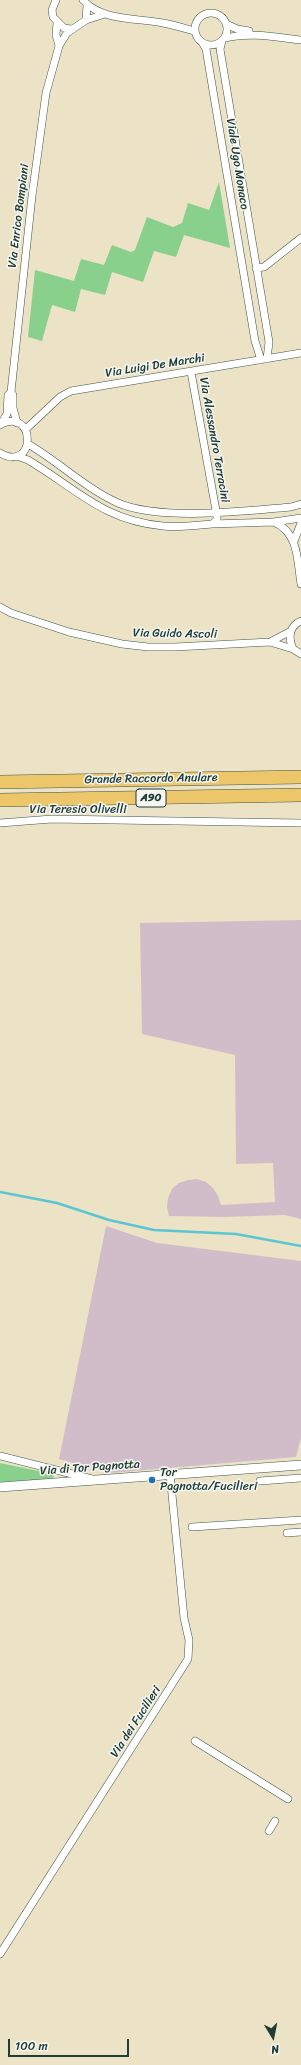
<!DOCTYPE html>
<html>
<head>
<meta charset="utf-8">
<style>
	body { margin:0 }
	#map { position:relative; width:301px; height:2065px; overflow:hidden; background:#ece2c5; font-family:Sriracha,sans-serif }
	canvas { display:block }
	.north { position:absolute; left:253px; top:2017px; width:40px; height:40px; -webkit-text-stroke:3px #f6f6f2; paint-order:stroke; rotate:170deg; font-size:11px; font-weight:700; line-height:16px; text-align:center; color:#1f3d34 }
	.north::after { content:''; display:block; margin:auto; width:14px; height:18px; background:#1f3d34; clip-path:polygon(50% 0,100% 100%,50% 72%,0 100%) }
	.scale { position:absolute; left:8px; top:2039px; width:121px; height:18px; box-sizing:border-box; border:2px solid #1f3d34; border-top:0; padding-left:5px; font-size:12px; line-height:14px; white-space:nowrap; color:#1f3d34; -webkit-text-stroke:3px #f6f6f2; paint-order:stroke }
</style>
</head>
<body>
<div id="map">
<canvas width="301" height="2065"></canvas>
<div class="north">N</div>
<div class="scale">100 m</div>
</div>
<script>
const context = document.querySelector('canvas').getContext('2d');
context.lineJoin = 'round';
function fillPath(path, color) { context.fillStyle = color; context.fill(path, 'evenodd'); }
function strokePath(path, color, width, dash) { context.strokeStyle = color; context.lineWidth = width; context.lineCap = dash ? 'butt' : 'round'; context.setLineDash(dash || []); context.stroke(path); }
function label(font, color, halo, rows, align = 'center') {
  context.font = font + ' Sriracha,sans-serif'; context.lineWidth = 3; context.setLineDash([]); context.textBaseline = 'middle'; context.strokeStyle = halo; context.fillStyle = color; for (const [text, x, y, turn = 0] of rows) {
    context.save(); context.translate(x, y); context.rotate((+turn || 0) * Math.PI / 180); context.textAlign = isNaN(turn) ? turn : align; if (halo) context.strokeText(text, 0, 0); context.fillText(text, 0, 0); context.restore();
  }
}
fillPath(new Path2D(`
	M301 920V1219L285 1215 224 1217 169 1216 167 1207 168 1198 172 1189 179 1183 188 1180 197 1179 206 1182 213 1188 218 1196 221 1205 275 1202 273 1163 236 1164 235 1055 142 1034 140 923Z
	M106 1226 157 1243 301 1261V1438L296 1457 111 1473 59 1459Z`), '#d1bdc9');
fillPath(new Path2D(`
	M219 182 230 248 184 235 176 257 154 251 143 282 112 272 105 295 81 289 75 312 52 305 42 341 28 337 35 270 74 281 81 259 104 265 112 245 131 252 135 250 147 217 173 227 182 223 188 203 209 210Z
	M0 1463 53 1474 54 1477 50 1479 0 1482Z`), '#88d08c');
strokePath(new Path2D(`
	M0 1192 57 1203 109 1220 154 1230 236 1234 301 1246`), '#5ac6d3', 2.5);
const minor = new Path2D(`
	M56 0 52 10 53 17 64 28 71 29
	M83 0C101 21 138 18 163 23 174 25 184 28 194 31
	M195 29a16 16 0 1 1 32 0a16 16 0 1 1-32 0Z
	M86 20 105 14
	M57 23 56 35 59 46
	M226 24 237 29 249 31
	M225 38C250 32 275 37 301 40
	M222 41 220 49 269 342 267 359
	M203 44 206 49 255 341 261 360
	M256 268 264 267 301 238
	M11 392 13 395V408L17 423
	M1 424 7 414 8 395 11 392 32 196 46 93 59 46 67 33 86 20 87 5
	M26 429 60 397 71 391 301 353
	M28 444C59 462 85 488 118 503 160 521 244 511 291 507L301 504
	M0 453C37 474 36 405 0 425
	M17 456 28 460C77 489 102 520 163 526 178 528 196 525 212 524L217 520V516L191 372
	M274 522C299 533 297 560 301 584
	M212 524 274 522 301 518
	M294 541 301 523
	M0 607 11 613 69 632 122 644 148 647H175L270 642 293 649
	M301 621C289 626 288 638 293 649L301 654
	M270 642 291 631
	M0 823 52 819 301 823
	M0 1456 92 1479
	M260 1481 301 1478
	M192 1527 301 1520
	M287 1533 301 1532
	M195 1741 288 1799
	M269 1831 275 1821
	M0 1954 188 1659 189 1640 184 1618 170 1474`);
const tertiary = new Path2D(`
	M0 1487 301 1465`);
const motorway = new Path2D(`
	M0 782 301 777
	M0 800 301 795`);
strokePath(minor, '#3e564a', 8);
strokePath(tertiary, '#3e564a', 10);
strokePath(motorway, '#3e564a', 14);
strokePath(minor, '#fff', 7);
strokePath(tertiary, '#fff', 9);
strokePath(motorway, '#ecc669', 13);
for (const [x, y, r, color] of [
	[152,1480,4,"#1f6fb2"]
]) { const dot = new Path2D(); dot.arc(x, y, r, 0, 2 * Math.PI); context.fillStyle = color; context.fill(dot); strokePath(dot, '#f6f6f2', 1.5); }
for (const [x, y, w] of [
	[151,798,30]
]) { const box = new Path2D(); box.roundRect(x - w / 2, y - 9, w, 18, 3); context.fillStyle = '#f6f6f2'; context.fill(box); strokePath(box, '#1f3d34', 1); }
label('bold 11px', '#1f3d34', null, [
	["A90",151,798]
]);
label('12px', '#1f3d34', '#f6f6f2', [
	["Viale Ugo Monaco",237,164,81],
	["Via Enrico Bompiani",19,216,-83],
	["Via Luigi De Marchi",155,366,-9],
	["Via Alessandro Terracini",214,440,80],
	["Via Guido Ascoli",175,634,1],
	["Grande Raccordo Anulare",151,779,-1],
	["Via Teresio Olivelli",78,810],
	["Via di Tor Pagnotta",90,1468,-4],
	["Via dei Fucilieri",136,1722,-57]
]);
label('12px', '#1f3d34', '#f6f6f2', [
	["Tor",160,1473],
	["Pagnotta/Fucilieri",160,1487]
], 'left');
</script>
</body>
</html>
